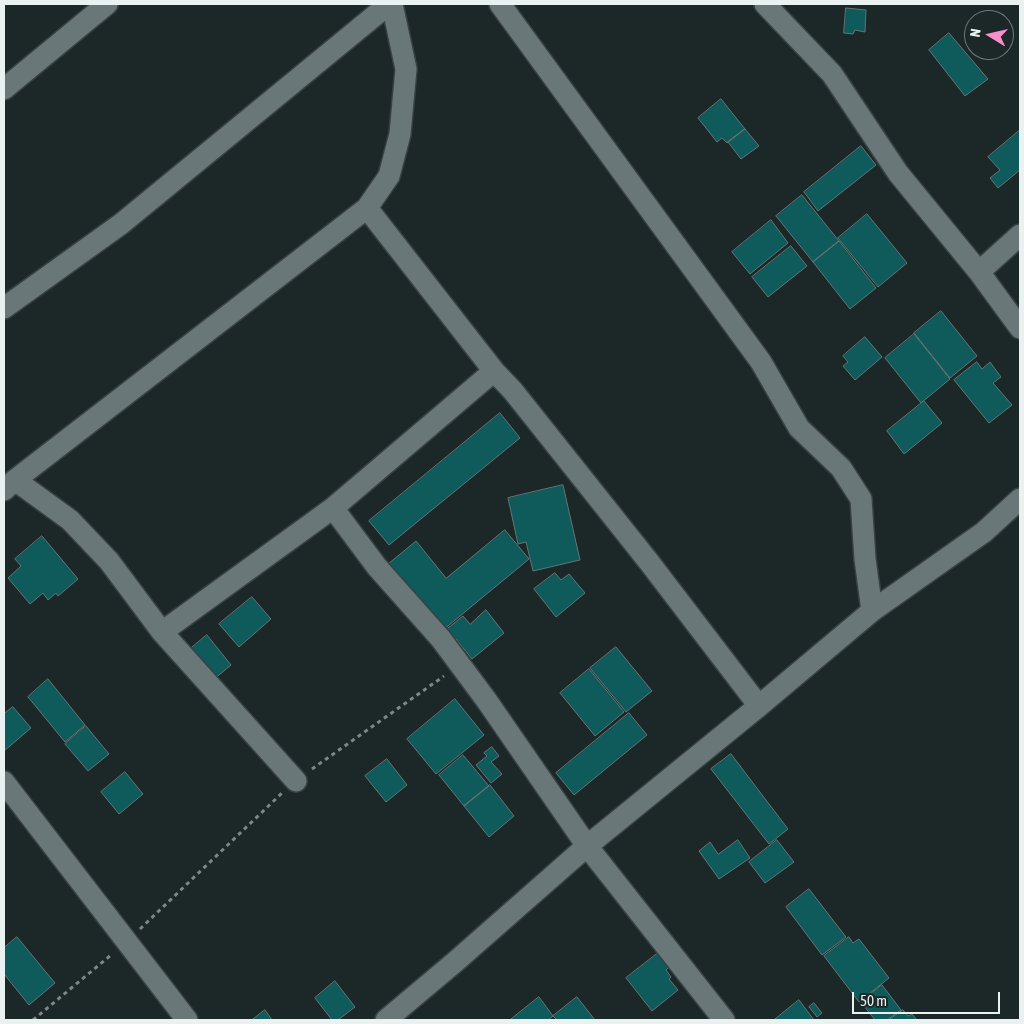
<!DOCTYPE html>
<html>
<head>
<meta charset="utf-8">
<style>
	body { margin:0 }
	#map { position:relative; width:1024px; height:1024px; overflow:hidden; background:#1c2728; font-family:"Asap Condensed",sans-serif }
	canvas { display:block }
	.frame { position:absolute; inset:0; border:5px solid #e9f1f1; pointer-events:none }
	.north { position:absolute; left:964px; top:10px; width:50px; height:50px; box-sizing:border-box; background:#1c2728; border:1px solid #6e7878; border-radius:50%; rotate:279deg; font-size:14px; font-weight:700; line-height:20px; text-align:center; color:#e9f1f1 }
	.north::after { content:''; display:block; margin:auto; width:18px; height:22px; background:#f98fc9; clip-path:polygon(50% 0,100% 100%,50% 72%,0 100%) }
	.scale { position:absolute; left:852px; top:992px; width:148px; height:22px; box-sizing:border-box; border:2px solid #e9f1f1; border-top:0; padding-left:6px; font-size:15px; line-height:18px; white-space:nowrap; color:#e9f1f1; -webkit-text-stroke:4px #1c2728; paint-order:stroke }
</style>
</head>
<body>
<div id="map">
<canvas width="1024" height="1024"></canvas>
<div class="frame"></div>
<div class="north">N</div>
<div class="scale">50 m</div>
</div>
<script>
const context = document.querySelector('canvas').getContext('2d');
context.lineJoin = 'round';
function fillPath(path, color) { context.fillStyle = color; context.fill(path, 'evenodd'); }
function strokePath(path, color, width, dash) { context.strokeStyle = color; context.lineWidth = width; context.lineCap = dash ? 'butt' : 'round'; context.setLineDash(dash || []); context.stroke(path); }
const building = new Path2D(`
	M846 8 866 10 865 32 855 30 853 34 844 33Z
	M949 33 988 79 965 96 929 50Z
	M721 99 745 129 727 143 722 138 717 142 698 118Z
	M745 129 759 146 741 159 728 142Z
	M1020 130V170L998 188 990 178 1000 170 988 157Z
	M861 146 876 165 818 211 804 192Z
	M802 195 839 241 813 262 776 216Z
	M867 214 907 263 878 287 838 238Z
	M771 220 788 243 750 274 732 252Z
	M839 241 876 288 850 309 813 262Z
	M791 246 807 266 768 297 752 277Z
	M941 311 977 356 950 378 914 333Z
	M914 334 950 379 921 403 885 358Z
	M865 337 882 357 855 380 843 366 848 362 843 356Z
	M977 362 982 369 990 362 1001 377 993 383 1012 405 989 423 954 380Z
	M924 401 942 423 904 454 887 431Z
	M500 413 520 438 389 545 369 521Z
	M563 485 580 560 533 571 526 542 518 544 508 498Z
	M505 530 529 559 443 630 388 564 416 541 446 578Z
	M42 536 78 579 58 596 56 593 48 600 43 593 30 604 8 578 21 566 15 559Z
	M555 573 561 580 569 574 585 593 556 617 534 589Z
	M252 597 271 619 239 647 219 624Z
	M486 610 504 633 472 659 456 639 452 643 443 632 463 616 470 624Z
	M207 635 231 665 213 680 189 650Z
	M616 647 652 691 626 712 590 668Z
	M589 669 624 712 595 736 560 693Z
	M48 679 85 725 65 742 28 697Z
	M455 699 484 735 436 774 407 739Z
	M13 707 31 728 4 751V714Z
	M629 713 647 735 574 795 556 773Z
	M86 726 109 754 88 771 65 744Z
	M492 747 499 756 491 762 502 774 491 783 476 765 487 756 484 753Z
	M731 754 788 829 769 844 711 769Z
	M463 755 489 786 464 806 439 775Z
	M387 759 407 785 386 802 365 776Z
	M125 772 143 794 119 814 101 792Z
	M490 785 514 816 489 837 464 806Z
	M738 840 750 858 719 879 699 851 710 842 718 854Z
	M777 840 794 862 765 883 749 862Z
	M809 889 846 937 822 955 786 907Z
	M17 937 55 983 29 1005 4 974V948Z
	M849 937 853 943 859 939 889 978 859 1002 824 956Z
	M658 953 669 967 666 970 671 977 669 979 678 990 652 1011 626 978Z
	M335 981 355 1007 338 1020H332L315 998Z
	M882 985 901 1010 887 1020H875L861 1002Z
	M539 997 553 1016 548 1020H510Z
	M577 997 595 1020H557L553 1016Z
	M799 1000 814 1020H774Z
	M814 1003 822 1013 817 1017 809 1007Z
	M265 1010 272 1020H252Z
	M903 1010 908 1016 912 1014 917 1020H889Z`);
fillPath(building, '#0f5a5b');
strokePath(building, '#667474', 1);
const street = new Path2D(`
	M500 4 761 362 799 428 841 468 861 499 865 559 872 611
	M765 4 832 74 898 173 979 272 1020 328
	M4 89 107 4
	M367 208 494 371 513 391 649 562 759 706
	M979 272 1020 235
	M4 308 121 224 389 4
	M494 371 333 508 377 567 441 639 487 701 587 846 724 1020
	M15 480 367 208 389 176 400 134 406 69 392 4
	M4 490 15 480 70 520 109 561 162 632 296 781
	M162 632 333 508
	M4 782 187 1020
	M386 1020 455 962 587 846 759 706 872 611 984 532 1020 499`);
strokePath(street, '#384242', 24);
strokePath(new Path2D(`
	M312 769 444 676
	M140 929 282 793
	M33 1020 111 955`), '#7e8788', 3, [4, 4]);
strokePath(street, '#6a7778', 21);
</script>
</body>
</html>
